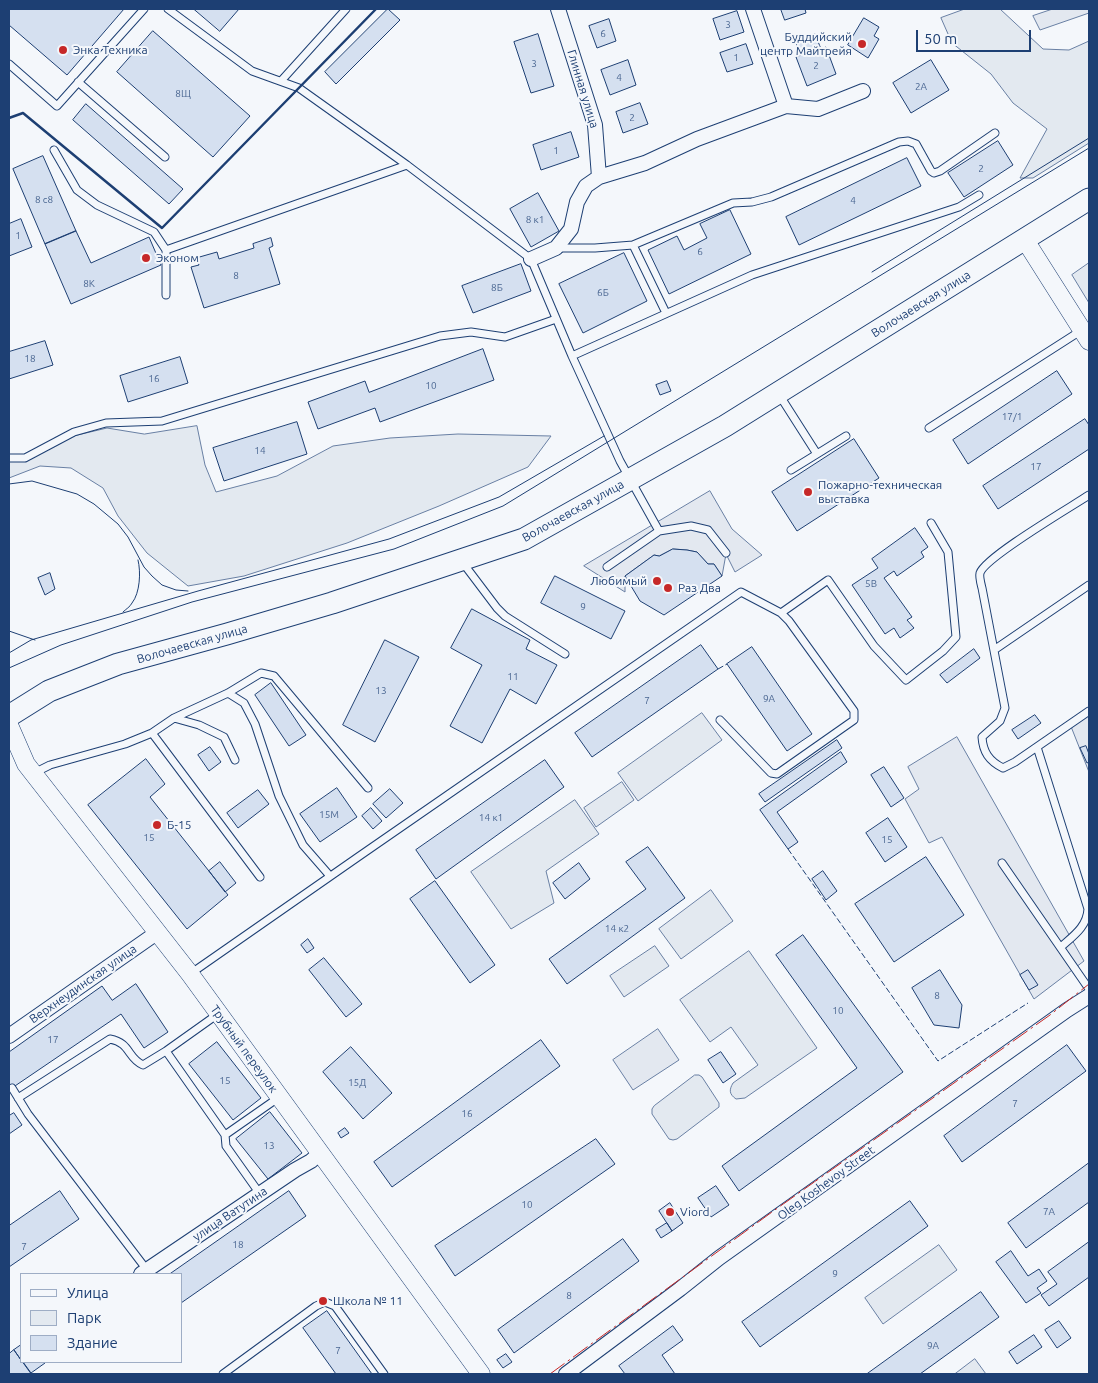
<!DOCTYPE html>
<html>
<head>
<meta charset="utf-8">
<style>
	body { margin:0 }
	#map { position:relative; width:1098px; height:1383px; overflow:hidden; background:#f4f7fb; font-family:Ubuntu,sans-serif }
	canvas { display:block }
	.frame { position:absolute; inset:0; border:10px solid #1d3f73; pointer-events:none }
	.legend { position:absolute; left:20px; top:1273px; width:162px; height:90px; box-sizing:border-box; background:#f4f7fb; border:1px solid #9eadc5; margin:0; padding:6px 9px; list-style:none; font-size:15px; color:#1d3f73 }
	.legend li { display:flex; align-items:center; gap:10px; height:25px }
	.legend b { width:25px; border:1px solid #9eadc5 }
	.scale { position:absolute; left:916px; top:30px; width:115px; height:22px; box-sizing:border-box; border:2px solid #1d3f73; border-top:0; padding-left:6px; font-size:15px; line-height:18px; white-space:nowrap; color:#1d3f73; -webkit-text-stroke:4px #f4f7fb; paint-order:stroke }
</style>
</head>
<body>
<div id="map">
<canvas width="1098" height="1383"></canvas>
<div class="frame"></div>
<ul class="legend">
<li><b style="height:6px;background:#f4f7fb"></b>Улица</li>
<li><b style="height:14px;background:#e3e9f0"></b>Парк</li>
<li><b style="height:14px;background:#d5e0f0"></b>Здание</li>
</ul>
<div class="scale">50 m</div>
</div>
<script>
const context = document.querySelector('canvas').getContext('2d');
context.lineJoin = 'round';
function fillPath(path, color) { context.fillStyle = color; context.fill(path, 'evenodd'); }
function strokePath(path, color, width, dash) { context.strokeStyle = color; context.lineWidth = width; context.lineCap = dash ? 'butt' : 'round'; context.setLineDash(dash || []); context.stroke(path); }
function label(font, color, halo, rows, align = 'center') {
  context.font = font + ' Ubuntu,sans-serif'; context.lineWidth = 4; context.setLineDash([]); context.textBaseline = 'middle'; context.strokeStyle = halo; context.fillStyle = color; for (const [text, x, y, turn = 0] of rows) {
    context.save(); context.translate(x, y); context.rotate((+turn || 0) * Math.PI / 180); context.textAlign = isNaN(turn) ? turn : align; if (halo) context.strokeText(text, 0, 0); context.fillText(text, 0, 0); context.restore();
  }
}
const green = new Path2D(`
	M965 9H1000L1043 49 1069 50 1089 41V143L1033 178H1020L1047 129 1013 103 991 74 952 43 941 18Z
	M1089 263V303L1072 275Z
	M197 426 205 465 216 492 277 476 333 446 390 438 458 434 551 436 528 467 439 506 347 543 244 576 188 586 147 553 118 516 103 488 71 468 40 466 9 478V462L52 441 107 428 144 434Z
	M702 713 722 740 638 801 618 773Z
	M622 782 634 800 596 827 584 808Z
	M575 800 599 834 546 871 554 903 511 929 471 872Z
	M711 890 733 921 681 959 659 929Z
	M655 946 669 966 624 997 610 976Z
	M749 951 817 1048 745 1098 736 1099C729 1094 729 1090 733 1083L758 1065 731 1027 710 1042 680 1000Z
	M695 1075H699L702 1077 719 1103V1107L677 1139 673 1140 669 1139 652 1114V1109L654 1106Z
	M939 1245 957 1270 883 1324 865 1298Z
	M975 1359 986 1374H955Z`);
fillPath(green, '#e3e9f0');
strokePath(green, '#687fa3', 1);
const parking = new Path2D(`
	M1053 9H1089V13L1040 30 1033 16Z
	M710 491 732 529 762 555 735 572 726 554 722 576 714 564H708L697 552 687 550 673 549 659 556 654 555 625 576V592L584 566Z
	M1089 711V772L1070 724Z
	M957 737 1084 961 1034 999 942 837 929 843 905 799 919 789 908 767Z
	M658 1029 679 1060 633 1090 613 1060Z`);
fillPath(parking, '#e3e8f0');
strokePath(parking, '#687fa3', 1);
const building = new Path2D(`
	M9 9H124L67 75 9 25Z
	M194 9H239L220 31Z
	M388 9 400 20 336 84 325 72Z
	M781 9H805L806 13 785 20Z
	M737 11 744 32 720 40 713 19Z
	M864 18 879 27 874 36 879 39 868 58 848 45Z
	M609 19 616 41 597 48 589 26Z
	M153 31 250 116 213 157 117 72Z
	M538 34 554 86 531 93 514 42Z
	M815 34 821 49 826 47 836 74 807 86 796 57 801 55 795 41Z
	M746 44 753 64 727 72 720 53Z
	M628 60 636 85 610 95 601 70Z
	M931 60 949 90 911 113 893 83Z
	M640 103 648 124 623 133 616 112Z
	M86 104 183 189 169 204 73 120Z
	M571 132 579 157 541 170 533 145Z
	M998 141 1013 165 964 197 948 173Z
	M43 156 76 231 45 244 13 169Z
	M907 158 921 186 799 245 786 217Z
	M538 193 559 231 531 247 510 209Z
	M730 210 751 254 669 294 648 250 677 236 684 250 707 238 700 224Z
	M21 219 32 247 9 256V224Z
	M76 231 91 263 149 237 161 265 71 304 45 244Z
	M271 238 273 246 269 248 280 284 204 308 191 267 199 265 196 258 217 252 219 259 254 248 253 244Z
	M624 253 647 301 583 333 559 284Z
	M521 264 531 291 473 313 462 286Z
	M45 341 53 365 9 379V352Z
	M483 349 494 380 380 422 375 408 318 429 308 402 365 381 369 392Z
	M180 357 188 383 128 402 120 376Z
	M1057 371 1072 394 968 464 953 440Z
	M667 381 671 391 660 395 656 385Z
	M1085 419 1089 425V449L998 509 983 486Z
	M297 422 307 454 224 481 213 448Z
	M854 439 879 478 797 531 772 492Z
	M915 528 928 547 921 552 924 557 897 576 894 571 884 578 912 617 907 620 914 628 900 638 894 628 885 634 852 585 878 568 872 559Z
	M673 549 687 550 697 552 708 564H714L722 576 664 615 640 601 625 576 654 555 659 556Z
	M50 573 55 589 45 595 38 578Z
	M555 576 625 611 611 639 541 603Z
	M472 609 530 640 526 649 557 665 536 704 510 689 482 743 450 726 482 665 451 648Z
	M385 640 419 657 375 742 343 725Z
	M701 645 718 669 592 757 575 733Z
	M752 647 812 734 787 751 727 664Z
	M974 649 980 658 947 683 940 675Z
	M271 683 306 735 289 746 255 695Z
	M1035 715 1041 723 1018 739 1012 730Z
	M837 740 842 748 765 802 759 794Z
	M1086 746 1089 754V762L1087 763 1080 748Z
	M210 747 221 762 209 771 198 755Z
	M841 752 847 762 777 812 798 842 788 849 760 810Z
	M146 759 165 784 150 797 228 895 187 929 88 805Z
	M545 760 564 787 436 879 416 850Z
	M884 767 904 798 891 807 871 775Z
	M337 788 357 817 320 842 300 814Z
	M390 789 403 803 386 818 373 804Z
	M258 790 269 804 238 828 227 813Z
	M371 808 382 821 373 829 362 816Z
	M888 818 907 847 885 862 866 833Z
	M648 847 685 898 567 984 549 959 646 889 626 862Z
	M926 857 964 915 894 962 855 904Z
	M220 862 236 883 225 892 209 871Z
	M579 863 590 879 565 899 553 883Z
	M823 871 837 891 826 900 812 879Z
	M435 881 495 965 470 983 410 899Z
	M803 935 903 1072 739 1191 722 1166 857 1068 776 955Z
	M308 939 314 948 307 953 301 945Z
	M324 958 362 1004 346 1017 309 970Z
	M940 970 962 1005 959 1028 934 1025 912 988Z
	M1028 970 1038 985 1029 990 1020 975Z
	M136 984 168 1032 144 1048 121 1014 9 1090V1052L102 986 112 1000Z
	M541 1040 560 1066 392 1187 374 1162Z
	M217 1042 261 1098 233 1120 189 1064Z
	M1067 1045 1086 1071 962 1162 944 1136Z
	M351 1047 392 1093 363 1119 323 1072Z
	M721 1052 736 1074 723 1083 708 1060Z
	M270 1112 302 1153 268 1179 236 1139Z
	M14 1113 22 1125 9 1134V1116Z
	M345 1128 349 1133 341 1138 338 1133Z
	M596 1139 615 1164 455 1276 435 1246Z
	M1089 1163V1202L1026 1248 1008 1223Z
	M716 1186 729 1205 711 1217 698 1198Z
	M60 1191 79 1219 9 1267V1226Z
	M289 1191 306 1216 181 1303V1274H170Z
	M910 1201 928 1226 760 1347 742 1322Z
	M670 1203 683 1223 672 1231 659 1211Z
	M667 1223 672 1231 661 1238 656 1230Z
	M623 1239 639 1261 514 1353 498 1330Z
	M1089 1242V1277L1049 1306 1041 1295 1057 1284 1048 1272Z
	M1011 1251 1028 1276 1039 1269 1047 1281 1037 1288 1041 1293 1026 1303 996 1262Z
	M981 1292 999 1317 920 1374H867Z
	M327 1311 372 1374H336L303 1328Z
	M1059 1321 1071 1338 1057 1348 1045 1330Z
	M673 1326 683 1340 662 1355 675 1374H625L619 1366Z
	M1034 1335 1042 1347 1017 1364 1009 1352Z
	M21 1345V1360L14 1350Z
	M14 1350 21 1360V1362H23L31 1373 29 1374H9V1354Z
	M506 1354 512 1362 503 1368 497 1360Z
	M23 1362H44L45 1363 31 1373Z`);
fillPath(building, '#d5e0f0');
strokePath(building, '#1d3f73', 1);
const service = new Path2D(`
	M168 9 252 71 299 88 407 165 531 259 572 356 620 461 659 531
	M9 64 57 106 144 9
	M281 81 346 9
	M78 82 165 157
	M54 150 77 190 97 205 154 232 166 250V295
	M633 245 666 313
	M556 248H595L633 245 733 203 752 202 771 197 899 142 908 141 916 144 931 171 934 173 940 171 995 133
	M166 250 407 165
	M572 356 752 275 959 207 979 195
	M780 396 817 454 846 436
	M929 428 1082 330
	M9 458H25L74 432 106 423 162 421 440 336 471 332 505 337 556 319
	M791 470 817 454
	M1089 495C1071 507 985 557 980 573 979 577 981 584 982 588L1005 708 1000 721 982 737C983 752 989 761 1003 768L1015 762 1089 711
	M463 563 497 608 505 616 565 654
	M607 567 659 531 691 526 708 530 726 553
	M781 613 828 580 874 646 906 680 943 651 956 637 948 552 931 523
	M994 650 1089 585
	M228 693 244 703 255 724 279 796 303 845 330 876
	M174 718 199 725 224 737 235 760
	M152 733 260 877
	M1037 747 1088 909C1087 927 1073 936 1061 947
	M34 773 50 765 125 744 152 733 174 718 228 693 261 673 274 676 368 788
	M1002 863 1089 989
	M190 974 358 857 741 592 781 613 789 621 854 711V720L777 774 771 773 720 720
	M166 1051 225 1135 226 1146 260 1194
	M12 1088 28 1114 147 1270
	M18 1098 110 1039C131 1043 127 1058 143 1065L166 1051 218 1014
	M225 1135 278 1098
	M223 1374 316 1306 325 1302 335 1306 384 1374`);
const minor = new Path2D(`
	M753 9 786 106
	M599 177 645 163 697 139 786 106 818 109 863 91
	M531 259 556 248 571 229 577 202 586 186 599 177 595 125 558 9
	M9 1036 158 932
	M141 1274 295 1170 311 1161 320 1153
	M566 1374 680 1289 719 1258 1067 1010 1089 996`);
const tertiary = new Path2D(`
	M1025 240 1089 341
	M9 725 26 764 33 773 190 974 481 1374`);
const primary = new Path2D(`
	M9 716 49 691 118 664 227 634 332 603 524 539 725 426 1089 199`);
strokePath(service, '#1d3f73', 9);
strokePath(minor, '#1d3f73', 16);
strokePath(tertiary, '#1d3f73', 19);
strokePath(primary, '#1d3f73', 23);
strokePath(service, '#f4f7fb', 7);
strokePath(minor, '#f4f7fb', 14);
strokePath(tertiary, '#f4f7fb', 18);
strokePath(primary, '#f4f7fb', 21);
strokePath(new Path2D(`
	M872 272 1089 138
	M9 484 32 481 77 494 94 504 118 524 128 537 144 567 152 576 162 585 176 590 188 591
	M123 612C126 609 130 607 132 603 140 593 141 572 138 560
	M9 631 35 640
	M9 653 31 640 198 591 389 539 499 497 604 436
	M9 668 61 645 192 602 394 549 503 506 1089 148`), '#1d3f73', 1);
strokePath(new Path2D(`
	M718 669 727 664
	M788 849 938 1061 1028 1003`), '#1d3f73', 1, [6, 2.5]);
strokePath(new Path2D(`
	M9 118 23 113 162 228 376 9`), '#1d3f73', 2.5);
strokePath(new Path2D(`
	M550 1374 772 1212 1050 1015 1089 984`), '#c62828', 1, [18, 4, 2.5, 4]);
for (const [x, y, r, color] of [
	[862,44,5,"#c62828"],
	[63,50,5,"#c62828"],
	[146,258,5,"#c62828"],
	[808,492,5,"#c62828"],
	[657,581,5,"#c62828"],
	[668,588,5,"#c62828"],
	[157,825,5,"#c62828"],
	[670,1212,5,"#c62828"],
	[323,1301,5,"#c62828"]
]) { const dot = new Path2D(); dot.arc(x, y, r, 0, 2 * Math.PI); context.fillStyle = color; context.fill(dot); strokePath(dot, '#f4f7fb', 2); }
label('10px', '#4b6792', null, [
	["3",728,25],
	["6",603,34],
	["1",736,58],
	["3",534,64],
	["2",816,66],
	["4",619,78],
	["2А",921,87],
	["8Щ",183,94],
	["2",632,118],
	["1",556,151],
	["2",981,169],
	["8 с8",44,200],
	["4",853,201],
	["8 к1",535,220],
	["1",18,236],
	["6",700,252],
	["8",236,276],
	["8К",89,284],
	["8Б",497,288],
	["6Б",603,293],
	["18",30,359],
	["16",154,379],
	["10",431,386],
	["17/1",1012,417],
	["14",260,451],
	["17",1036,467],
	["5В",871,584],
	["9",583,607],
	["11",513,677],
	["13",381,691],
	["9А",769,699],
	["7",647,701],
	["15М",329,815],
	["14 к1",491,818],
	["15",149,838],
	["15",887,840],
	["14 к2",617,929],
	["8",937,996],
	["10",838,1011],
	["17",53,1040],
	["15",225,1081],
	["15Д",357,1083],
	["7",1015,1104],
	["16",467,1114],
	["13",269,1146],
	["10",527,1205],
	["7А",1049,1212],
	["18",238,1245],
	["7",24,1247],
	["9",835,1274],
	["8",569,1296],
	["9А",933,1346],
	["7",338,1351]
]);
label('12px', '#1d3f73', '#f4f7fb', [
	["Буддийский",852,37,"right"],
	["центр Майтрейя",852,51,"right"],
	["Энка Техника",73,50],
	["Эконом",156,258],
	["Пожарно-техническая",818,485],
	["выставка",818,499],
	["Любимый",647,581,"right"],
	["Раз Два",678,588],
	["Б-15",167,825],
	["Viord",680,1212],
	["Школа № 11",333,1301]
], 'left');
label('12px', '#1d3f73', '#f4f7fb', [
	["Глинная улица",583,89,73],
	["Волочаевская улица",921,304,-32],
	["Волочаевская улица",573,511,-29],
	["Волочаевская улица",192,644,-16],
	["Верхнеудинская улица",83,984,-35],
	["Трубный переулок",244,1049,54],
	["Oleg Koshevoy Street",826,1183,-36],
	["улица Ватутина",230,1214,-34]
]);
</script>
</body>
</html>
